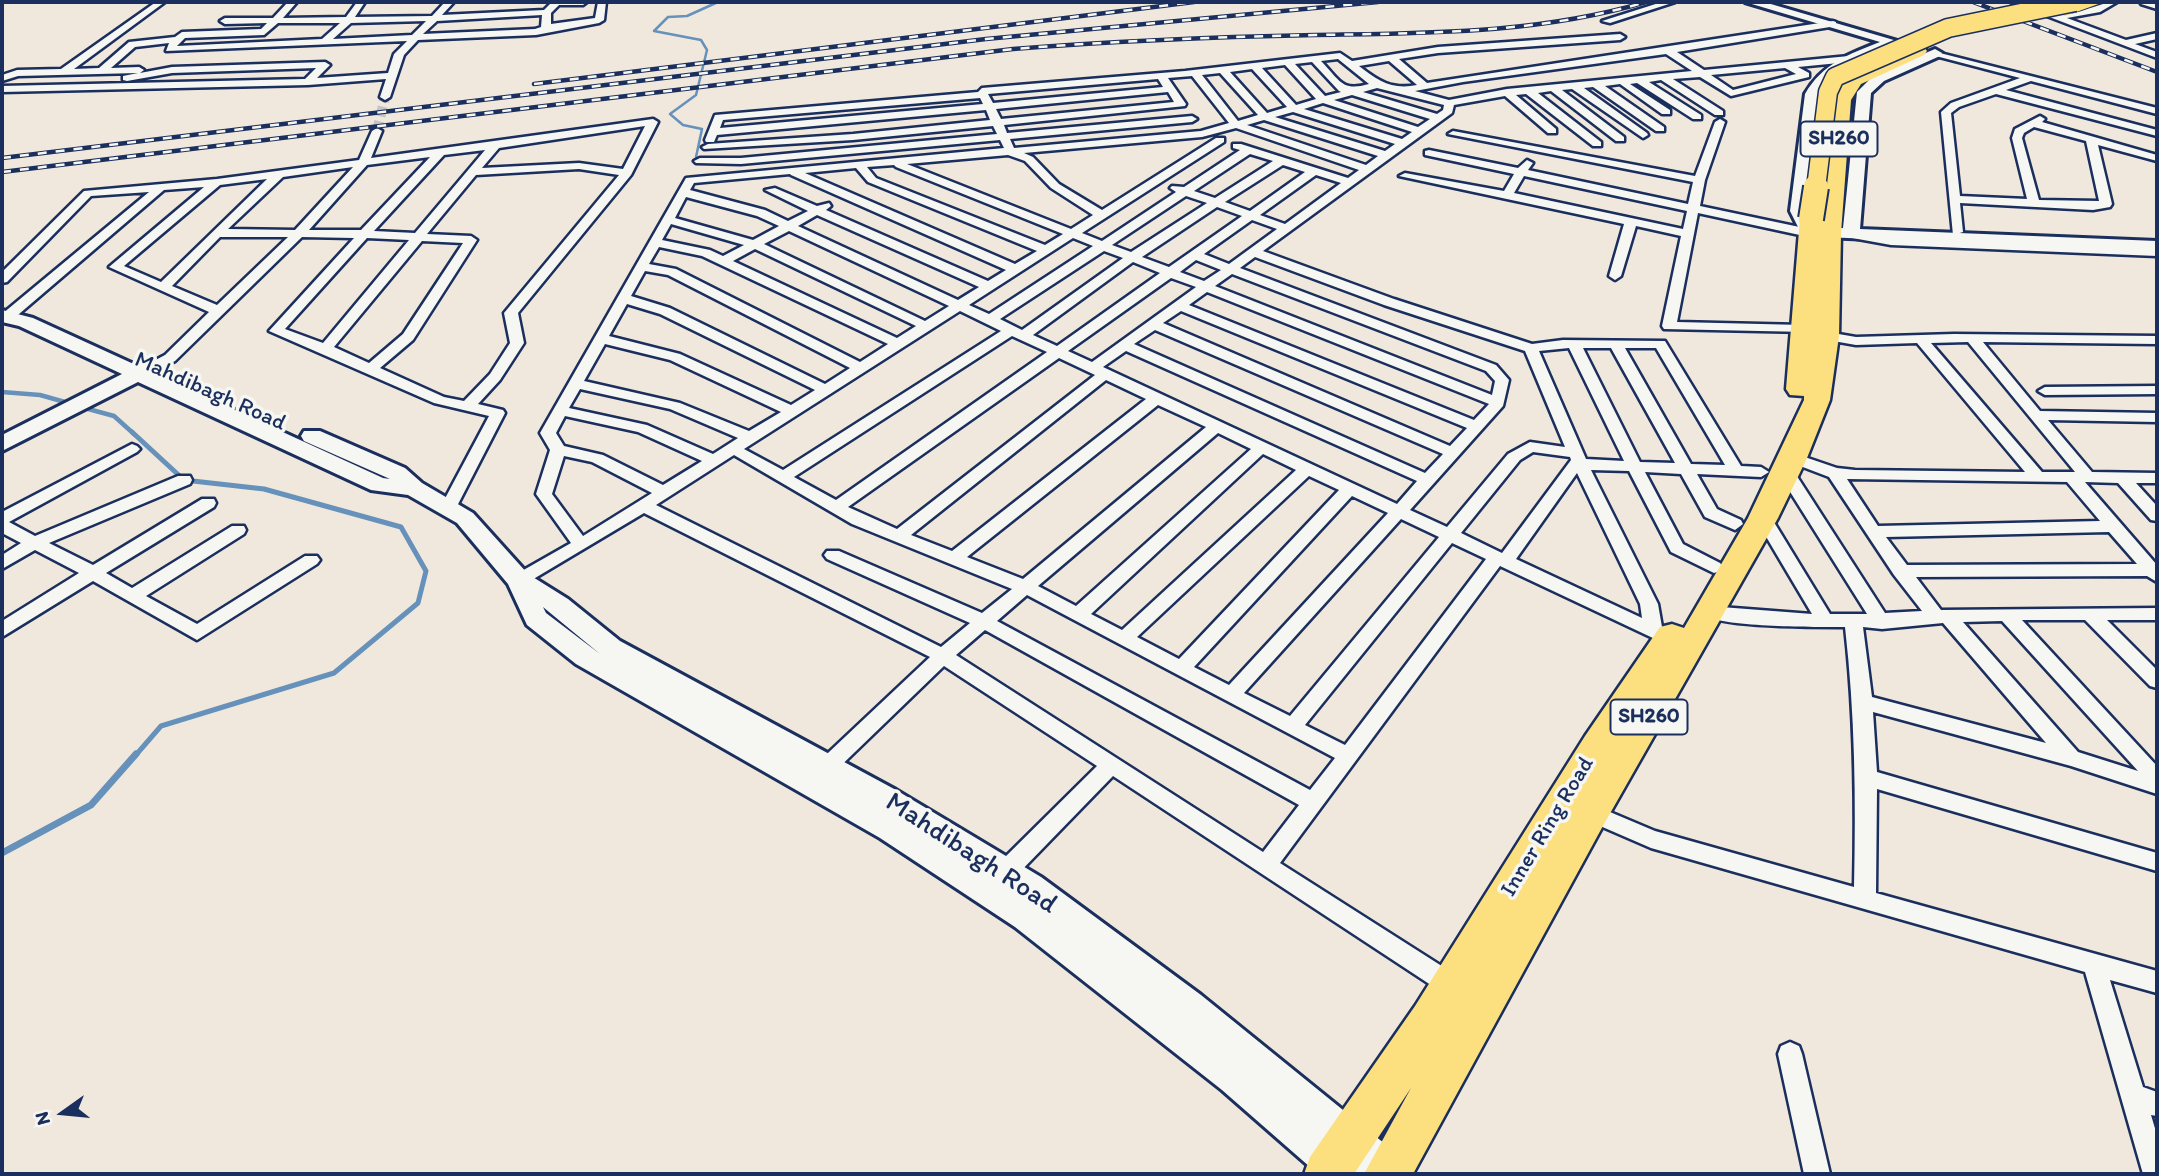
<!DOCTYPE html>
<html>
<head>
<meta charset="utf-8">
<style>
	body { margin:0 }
	#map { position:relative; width:2159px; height:1176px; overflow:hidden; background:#f0e8dd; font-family:Itim,sans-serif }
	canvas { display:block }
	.frame { position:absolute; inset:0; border:4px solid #1b2f5e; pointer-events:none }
	.north { position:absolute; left:28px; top:1078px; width:70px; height:70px; -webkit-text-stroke:5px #f6f6f2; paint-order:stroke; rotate:255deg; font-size:19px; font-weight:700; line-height:28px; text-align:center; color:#1b2f5e }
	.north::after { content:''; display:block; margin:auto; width:24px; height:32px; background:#1b2f5e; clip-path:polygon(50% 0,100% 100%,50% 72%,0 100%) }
</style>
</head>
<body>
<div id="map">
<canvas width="2159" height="1176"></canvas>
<div class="frame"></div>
<div class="north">N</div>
</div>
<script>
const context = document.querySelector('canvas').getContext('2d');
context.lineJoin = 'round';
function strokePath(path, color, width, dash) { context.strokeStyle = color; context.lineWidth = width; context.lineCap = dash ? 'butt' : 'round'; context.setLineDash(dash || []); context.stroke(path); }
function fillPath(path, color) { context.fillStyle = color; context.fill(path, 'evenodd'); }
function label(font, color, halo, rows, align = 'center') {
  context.font = font + ' Itim,sans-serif'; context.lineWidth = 7; context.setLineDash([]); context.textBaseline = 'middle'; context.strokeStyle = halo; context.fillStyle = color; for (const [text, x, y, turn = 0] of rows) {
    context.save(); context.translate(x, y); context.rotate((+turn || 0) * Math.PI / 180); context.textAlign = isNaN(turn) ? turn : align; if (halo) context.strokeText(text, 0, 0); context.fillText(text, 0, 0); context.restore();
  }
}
strokePath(new Path2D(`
	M696 157 702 129 683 125 670 114 696 95 707 50 701 40 654 31 668 17 687 16 718 2`), '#6591ba', 2.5);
strokePath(new Path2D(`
	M2 392 40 395 72 404
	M81 407 114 416 134 434`), '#6591ba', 4.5);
strokePath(new Path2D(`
	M132 432 184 480 264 489 401 527 426 571 418 603 334 673 161 726 135 756`), '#6591ba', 5);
strokePath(new Path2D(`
	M2 853 91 805 136 754`), '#6591ba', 7);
strokePath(new Path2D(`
	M377 131 385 97`), '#c5c3c4', 10, [10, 5]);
const street = new Path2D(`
	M156 2H165L74 69 99 68 129 42 175 37 182 32 261 29 267 23 225 24 220 21 225 18H273L288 2H297L283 18 346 17 357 2H365L355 17 432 16 445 2H454L442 15 544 10 552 2H587L583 5H559L551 13V24L595 18 598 2H606L604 20 599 23 536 35 418 40 404 55 390 97 385 100 380 97 386 79 308 85 2 92V86L305 79 316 68 172 73 127 81 123 80V76L138 73 18 76 2 81V75L17 70 61 69ZM542 15 541 27 535 29 423 34 437 21ZM426 21 412 35 333 39 351 23ZM278 23H340L322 39 177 46 185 38 264 35ZM407 41 394 54 388 73 317 78 330 65 325 62 172 67 140 73 144 70 139 67 111 68 135 47 169 43 166 51Z
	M1662 2H1675L1610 23 1602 21Z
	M2010 2C2027 2 2041 14 2058 15 2078 16 2098 2 2117 2L2100 12 2067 18 2126 40 2157 33V39L2135 44 2157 52V58Z
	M2140 2 2157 3V9L2141 4Z
	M1833 21 1836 22V26L1677 52 1704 70 1849 56 1854 59 1849 62 1798 67 1809 73V77L1731 96 1700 77 1673 79 1723 111V115H1715L1661 80 1649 82 1701 115V119H1693L1637 83 1630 84 1670 110V114H1662L1620 84 1605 86 1664 127V131H1656L1593 87 1584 88 1647 133 1648 135 1643 138 1572 89 1562 90 1624 137V141H1616L1551 91 1538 93 1601 142V146H1593L1526 94 1516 95 1556 129V133H1548L1505 96 1454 105 1452 113 1263 251 1394 299 1532 344 1563 340 1665 341 1741 466 1761 467 1769 472 1761 477 1697 474 1717 509 1741 520 1743 524 1735 530 1705 517 1681 474 1645 472 1683 544 1720 563 1723 567 1720 571 1714 573 1671 552 1629 471 1591 470 1658 604 1662 627 1684 637 1687 642 1684 647H1672L1500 566 1280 863 1459 977 1463 985 1459 993 1451 996 1443 993 1113 776 1014 878 1006 880 998 878 995 871 998 864 1097 766 944 666 826 780 819 782 812 780 809 774 812 768 930 657 644 513 525 584 519 586 510 580 513 576 571 543 536 494 550 450 540 433 686 178 1004 148 1000 140 741 164 696 163 694 161 700 158H741L997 134 993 126 853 140 704 149 702 147 708 144 853 134 990 120 986 110 717 135 714 142H706L705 140 715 115 978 92 982 88 1185 71 1340 53 1352 61 1438 47 1620 34 1625 37 1620 40 1438 53 1399 59 1427 83ZM1666 54 1692 71 1507 89 1449 100 1415 91 1463 82ZM1338 59 1369 84C1341 92 1340 80 1321 61ZM1389 61 1417 85C1392 90 1378 81 1359 66ZM1312 62 1339 91 1341 92 1325 96 1295 64ZM1285 65 1316 99 1296 105 1262 68ZM1785 68 1796 74 1733 90 1711 75ZM1252 69 1287 107 1267 113 1230 72ZM1220 73 1258 115 1238 121 1202 75ZM1192 76 1229 123 1201 131 1014 148 1010 139 1192 122 1197 119 1192 116 1007 133 1004 125 1185 106 1186 104 1168 78ZM1158 79 1163 87 993 103 988 94ZM1377 88 1444 105 1443 110 1437 114 1363 92ZM1168 92 1174 102 1001 119 996 109ZM1352 95 1430 119 1418 127 1334 100ZM980 98 983 104 720 128 723 120ZM1323 103 1412 132 1402 139 1304 109ZM1293 112 1395 144 1385 151 1275 117ZM1264 120 1378 156 1366 165 1247 125ZM1236 128 1359 170 1348 178 1241 144H1233V148L1240 150 1184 187 1172 186 1170 188 1176 192 1102 241 1082 233 1224 142V138H1216L1102 210 1059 184 1033 157 1024 153 1202 137ZM1250 154 1273 161 1215 198 1194 191ZM1008 155 1025 161 1051 188 1093 215 1071 229 907 164ZM894 165 896 167 1063 234 1045 245 876 178 867 167ZM1283 165 1305 172 1250 211 1225 202ZM856 168 868 182 1037 251 1015 264 805 173ZM790 174 791 175 1006 270 988 281 826 210 831 206 829 203 817 206 775 188 765 190 808 211 788 221 765 210 690 190 694 183ZM1316 175 1341 183 1285 224 1260 215ZM1186 196 1207 203 1131 252 1112 245ZM686 197 757 216 779 226 753 240 675 218ZM1217 207 1242 216 1169 267 1142 257ZM817 215 979 287 958 300 798 226ZM1252 220 1277 229 1229 264 1204 254ZM671 224 744 245 723 256 710 250 662 240ZM789 231 949 306 925 321 764 244ZM1073 238 1093 246 989 314 969 305ZM659 247 702 256 888 344 860 362 676 269 649 264ZM755 249 916 326 897 338 733 261ZM1104 251 1123 258 1022 330 1000 319ZM1255 257 1384 305 1525 351 1565 447 1530 442 1508 454 1447 527 1410 510 1503 406 1509 380 1496 365 1240 268ZM1196 260 1221 270 1204 281 1180 272ZM1133 262 1160 273 1057 346 1033 335ZM645 271 668 275 850 368 825 384 670 308 631 296ZM1232 274 1486 371 1495 381 1492 395 1215 286ZM1171 278 1196 287 1092 362 1068 351ZM1207 292 1489 404 1474 420 1189 305ZM627 304 660 314 815 390 791 405 680 354 609 336ZM960 311 1001 331 783 470 744 449ZM1181 311 1467 428 1450 446 1163 323ZM1155 330 1443 454 1425 473 1134 344ZM1012 336 1047 352 836 500 794 477ZM605 344 670 360 781 412 749 431 680 403 584 381ZM1569 348 1624 461 1586 459 1539 351ZM1583 348H1611L1675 463 1640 462ZM1625 348H1656L1725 465 1691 464ZM1126 351 1417 481 1397 504 1103 367ZM1059 358 1095 375 897 529 848 507ZM1106 380 1146 399 952 551 911 535ZM580 389 670 409 738 438 713 454 647 425 569 408ZM1158 405 1206 427 1023 579 967 557ZM565 416 638 432 702 461 663 485 603 455 564 446 556 433ZM1218 433 1251 449 1076 606 1038 586ZM1533 452 1570 457 1571 460 1502 553 1461 533 1520 460ZM1263 454 1296 470 1122 630 1091 614ZM734 455 852 524 1012 589 982 613 839 551H827L824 555 827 559 970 623 941 647 656 505ZM564 456 592 462 652 493 583 536 552 494ZM1577 473 1640 604 1642 618 1516 559ZM1309 476 1339 490 1179 659 1137 637ZM1352 496 1388 513 1229 685 1194 667ZM1401 519 1439 537 1290 716 1244 693ZM1452 543 1486 559 1345 745 1305 725ZM1027 595 1335 758 1310 790 997 621ZM985 630 1299 805 1263 852 956 655Z
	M1932 51 2157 108V114L2031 81 2006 90 2157 130V136L1996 94 1959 107 1951 113 1960 196 2027 199 2012 138 2015 129 2040 116 2045 119 2042 122 2157 155V161L2098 145 2112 204 2110 207 2093 210 1960 203 1963 232 1953 235 1941 112 1951 103 2020 78 1932 55ZM2034 127 2086 141 2099 201 2039 200 2022 138 2024 133Z
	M653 119 658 122 631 175 518 313 524 343 500 380 478 404 503 410 505 413 455 510H443L441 506 489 416 434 403 269 331 354 238 302 237 175 361 158 370H148V364L165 355 209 312 109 267 204 187 164 190 12 320 2 319V314L149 192 91 196 7 282 2 283V272L84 191 217 179 359 160 372 131 377 128 382 131 371 158ZM645 126 623 169 579 163 482 168 499 148ZM485 150 415 233 374 231 444 155ZM430 157 361 230H309L367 165ZM353 167 295 230 228 229 283 177ZM579 169 619 175 504 313 510 343 490 374 464 401 444 397 380 368 413 340 477 240 471 236 427 234 476 175ZM267 179 161 282 124 266 220 185ZM220 237H288L217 305 172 286ZM367 238 409 240 323 343 285 329ZM422 241 463 243 403 334 369 363 334 347Z
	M1720 119 1725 122 1705 180 1700 206 1809 229 1815 233 1809 237 1698 213 1677 322 1803 325 1808 326V332L1664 329 1662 326 1681 236 1636 226 1621 276 1615 280 1609 276 1624 224 1399 176 1405 173 1504 191 1514 174 1425 155V151L1429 150 1518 168 1527 160 1533 163 1528 170 1688 204 1693 182 1448 134 1453 131 1695 176 1715 122ZM1524 176 1687 211 1683 229 1514 193Z
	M1851 230 1891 237 2157 248V256L1891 245 1847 237V231Z
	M1827 332 1856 337 1954 334 2157 336V344L1983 342 2040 411 2157 413V422L2048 420 2092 472 2157 473V483H2136L2157 506V521L2151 520 2118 483 2085 482 2157 565V582L2147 576 1916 577 1941 610 2157 608V620H2107L2157 670V688L2150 686 2085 620H2022L2157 766V794L2071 766 1873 712 1877 772 2157 853V871L1877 789 1876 893 2157 971V993L2110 980 2143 1087 2157 1092V1116L2151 1115 2157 1135V1174H2143L2085 972 1651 848 1584 819 1581 813 1584 807 1591 804 1655 831 1854 887C1856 798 1855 715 1845 627 1823 627 1709 628 1699 612L1708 606 1812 614 1755 518 1763 513 1769 514 1830 614H1867L1777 471 1785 466 1791 467 1885 613 1922 611 1894 575 1829 477 1787 461 1785 458 1787 455 1793 453 1837 468 1855 470 2025 472 1917 343 1856 345 1822 339V333ZM1968 342 2075 472H2042L1931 343ZM1847 479 2067 482 2100 521 1878 526ZM2109 532 2137 564 1907 565 1886 537ZM2002 621 2138 771 2078 752 1963 622ZM1943 623 2046 743 1872 697 1863 627 1882 629Z
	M2157 386V394L2045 395 2038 391 2045 387Z
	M132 444 137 446 140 449 137 452 9 522 35 536 178 476H190L192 480 190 484 49 543 93 565 202 499H214L216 503 214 507 106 573 132 588 232 526H244L246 530 244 534 146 596 197 624 305 556H317L320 560 317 564 197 640 93 581 2 637V621L79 573 35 550 2 569V555L21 543 2 533V512Z
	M1790 1042 1799 1046 1802 1054 1830 1174H1804L1778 1054 1781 1046Z`);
const secondary = new Path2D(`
	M1745 2H1764L1904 43 1841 70 1819 94 1806 211 1818 233 1815 237H1803L1790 211 1805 94C1822 64 1849 54 1880 42Z
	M1935 49 1942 53 1940 56 1884 81 1871 93 1860 229 2157 241V251L1824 237 1821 233 1824 229 1843 228 1857 92 1874 75Z
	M2 310 33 318 138 366 154 365 157 369 154 373 383 478 390 479 304 441 301 436 304 431H320L405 468 422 483 473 513 528 574 568 599 620 641 896 790 1041 877 1201 995 1406 1161 1411 1174H1318L1222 1090 1015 927 880 838 576 664 527 625 508 584 457 523 408 495 371 490 138 382 2 451V435L122 374 19 326 2 322ZM543 607 600 654 546 613Z`);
const highway = new Path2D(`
	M2079 2H2104L2065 16 2057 11Z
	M1918 46 1924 47 1927 51 1924 55 1861 84 1851 100 1841 233 1839 336 1830 400 1807 458 1778 518 1604 824 1413 1174H1364L1411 1088 1354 1174H1304L1310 1157 1415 1006 1585 736 1660 627 1672 624 1684 628 1748 518 1804 400V396L1790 395 1786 389 1800 219 1811 212 1821 217 1833 100 1848 76Z`);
strokePath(street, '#1b2f5e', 5);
strokePath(secondary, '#1b2f5e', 6);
strokePath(highway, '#1b2f5e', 5);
fillPath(street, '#f6f6f2');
fillPath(secondary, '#f6f6f2');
fillPath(highway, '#fce080');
const rail = new Path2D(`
	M1973 2 2157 72
	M534 84 1194 2
	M2 158 986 39 1378 2
	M2 172 1013 49C1114 41 1214 37 1315 35 1428 33 1537 34 1646 2`);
strokePath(rail, '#1b2f5e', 4.5);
strokePath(rail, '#f6f6f2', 2.5, [9]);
const highwayBridgeFar1 = new Path2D(`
	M1816 188 1828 92 1835 77 1948 28 2075 2`);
const highwayBridge = new Path2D(`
	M1811 219 1816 187`);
strokePath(highwayBridgeFar1, '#1b2f5e', 21, []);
strokePath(highwayBridge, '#1b2f5e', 28, []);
strokePath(highwayBridgeFar1, '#fce080', 18);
strokePath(highwayBridge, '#fce080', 24);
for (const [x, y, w] of [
	[1839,139,77],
	[1649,717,77]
]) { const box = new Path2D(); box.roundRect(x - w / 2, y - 17.5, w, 35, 5); context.fillStyle = '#f6f6f2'; context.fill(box); strokePath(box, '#1b2f5e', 2); }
label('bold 21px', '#1b2f5e', null, [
	["SH260",1839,139],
	["SH260",1649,717]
]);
label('23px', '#1b2f5e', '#f6f6f2', [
	["Mahdibagh Road",210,392,24],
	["Inner Ring Road",1548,827,-59]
]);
label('28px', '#1b2f5e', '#f6f6f2', [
	["Mahdibagh Road",971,854,33]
]);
</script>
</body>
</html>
